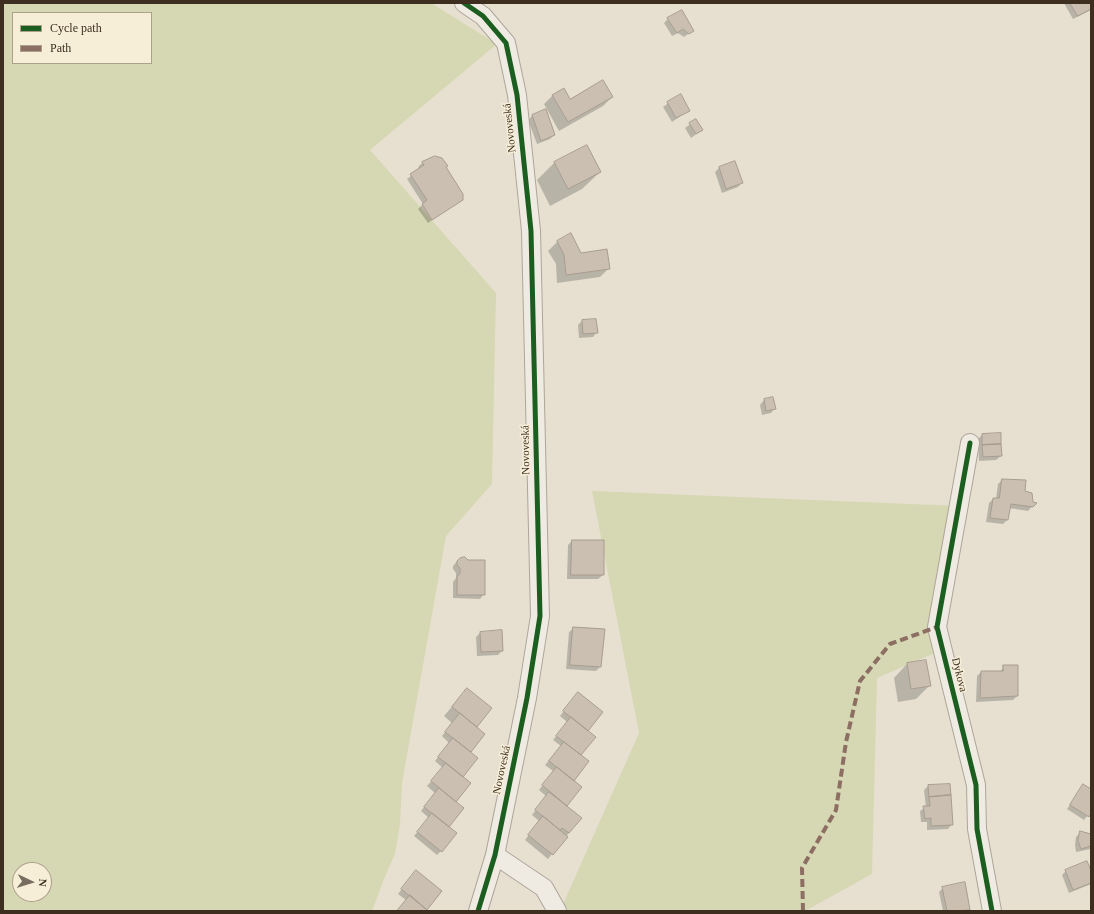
<!DOCTYPE html>
<html>
<head>
<meta charset="utf-8">
<style>
	body { margin:0 }
	#map { position:relative; width:1094px; height:914px; overflow:hidden; background:#e7e0d1; font-family:Georgia,serif }
	canvas { display:block }
	.frame { position:absolute; inset:0; border:4px solid #3d2e20; pointer-events:none }
	.legend { position:absolute; left:12px; top:12px; width:140px; height:52px; box-sizing:border-box; background:#f7eed8; border:1px solid #ada18e; margin:0; padding:5px 7px; list-style:none; font-size:12px; color:#3d2e20 }
	.legend li { display:flex; align-items:center; gap:8px; height:20px }
	.legend b { width:20px; border:1px solid #ada18e }
	.north { position:absolute; left:12px; top:862px; width:40px; height:40px; box-sizing:border-box; background:#f7eed8; border:1px solid #ada18e; border-radius:50%; rotate:94deg; font-size:11px; font-weight:700; line-height:16px; text-align:center; color:#3d2e20 }
	.north::after { content:''; display:block; margin:auto; width:14px; height:18px; background:#786c5e; clip-path:polygon(50% 0,100% 100%,50% 72%,0 100%) }
</style>
</head>
<body>
<div id="map">
<canvas width="1094" height="914"></canvas>
<div class="frame"></div>
<ul class="legend">
<li><b style="height:5px;background:#1b5e20"></b>Cycle path</li>
<li><b style="height:5px;background:#8d6e63"></b>Path</li>
</ul>
<div class="north">N</div>
</div>
<script>
const context = document.querySelector('canvas').getContext('2d');
context.lineJoin = 'round';
function fillPath(path, color) { context.fillStyle = color; context.fill(path, 'evenodd'); }
function strokePath(path, color, width, dash) { context.strokeStyle = color; context.lineWidth = width; context.lineCap = dash ? 'butt' : 'round'; context.setLineDash(dash || []); context.stroke(path); }
function label(font, color, halo, rows, align = 'center') {
  context.font = font + ' Georgia,serif'; context.lineWidth = 3; context.setLineDash([]); context.textBaseline = 'middle'; context.strokeStyle = halo; context.fillStyle = color; for (const [text, x, y, turn = 0] of rows) {
    context.save(); context.translate(x, y); context.rotate((+turn || 0) * Math.PI / 180); context.textAlign = isNaN(turn) ? turn : align; if (halo) context.strokeText(text, 0, 0); context.fillText(text, 0, 0); context.restore();
  }
}
fillPath(new Path2D(`
	M3 3H431L497 44 370 150 496 293 492 484 446 536 402 783 400 824 395 854 386 874 372 911H3ZM13 13H151V63H13ZM20 870H44V894H20Z
	M592 491 960 506 937 652 877 678 872 874 805 911H560L639 733Z`), '#d6d7b3');
fillPath(new Path2D(`
	M1064 3H1091V10L1073 19Z
	M668 19 692 31 684 37 678 33 672 36 664 23Z
	M553 95 570 100 612 97 603 106 559 131 544 104Z
	M680 95 689 110 672 122 663 107Z
	M532 116 554 135 550 139 537 144 528 120Z
	M696 120 702 130 691 138 685 128Z
	M432 157 445 167 462 199 428 223 418 209 423 204 407 179 420 169 418 167 422 163Z
	M555 162 600 172 582 189 550 206 537 180Z
	M719 168 742 182 738 187 722 193 715 172Z
	M570 235 580 254 609 268 600 277 557 283 556 264 548 251 557 242Z
	M582 321 597 332 593 337 579 338 578 325Z
	M764 400 775 408 771 413 762 415 760 405Z
	M982 435 1001 456 996 460 979 461 978 439Z
	M1002 480 1023 492 1032 503H1035L1028 511 1009 508 1007 520 1003 524 986 522 989 503 993 499H996L998 484Z
	M572 541 603 575 598 579H567L568 545Z
	M460 558 484 594 480 599 453 598V582L456 578V573L453 569V566Z
	M574 628 604 630 600 667 596 671 566 669 569 632Z
	M480 633 502 651 498 655 477 656 476 637Z
	M907 664 930 685 916 699 898 702 894 678Z
	M1004 666 1017 696 1013 700 976 702 977 676 981 672H1000Z
	M467 689 491 709 476 727 484 734 469 752 441 851 437 855 414 836 429 818 421 811 435 793 427 786 443 768 435 761 449 743 442 736 452 723 444 716Z
	M574 698 587 731 572 781 580 787 566 806 569 833 548 859 525 840 539 821 532 815 546 796 539 790 553 771 545 765 561 746 553 740 567 722 560 716Z
	M1083 785 1091 790V811L1084 820 1067 809Z
	M928 786 952 824 948 829 927 830V822H921L920 811 926 807 924 790Z
	M1080 833 1091 835V849L1076 852 1075 845 1076 837Z
	M1066 871 1091 872V884L1069 893 1062 875Z
	M412 876 426 910 427 911H397L406 900 398 894Z
	M943 888 969 909 967 911H943L939 892Z`), '#0003');
const building = new Path2D(`
	M1070 3H1091V9L1078 16Z
	M682 10 694 31 689 34 683 29 677 33 667 18Z
	M603 80 613 97 568 122 552 95 564 88 570 99Z
	M681 94 690 111 676 118 667 102Z
	M546 109 555 135 541 141 532 115Z
	M696 119 703 130 696 134 689 123Z
	M587 145 601 172 568 189 554 162Z
	M435 156 442 158 448 166 446 167 463 194V200L432 220 422 204 427 200 410 174 424 165 422 162Z
	M735 161 743 183 726 189 719 167Z
	M571 233 581 253 607 249 610 269 566 275 564 255 557 241Z
	M596 319 598 333 583 334 582 320Z
	M773 397 776 409 766 411 764 399Z
	M1001 433V444L982 445V434Z
	M1001 444 1002 456 983 457 982 445Z
	M1002 479 1026 480 1025 491 1032 493 1033 502 1037 503 1033 507 1011 504 1008 520 990 518 993 498H999Z
	M572 540H604V575H571Z
	M465 557 468 560H485V595H457V577L460 573V568L457 565V561L460 558Z
	M573 627 605 629 601 667 570 665Z
	M502 630 503 651 481 652 480 632Z
	M926 660 931 686 911 689 907 663Z
	M1003 665H1018V696L980 698 981 671H1003Z
	M467 688 492 708 477 727 452 707Z
	M578 692 603 712 588 731 563 711Z
	M460 713 485 734 471 752 445 732Z
	M571 717 596 737 581 755 556 736Z
	M453 738 478 758 463 777 438 757Z
	M564 742 589 761 574 781 549 761Z
	M446 763 471 783 456 802 431 781Z
	M557 767 582 787 567 806 542 785Z
	M950 784 951 795 929 797 928 785Z
	M1083 784 1091 789V813L1089 817 1070 805Z
	M439 788 464 808 449 827 424 807Z
	M549 792 582 818 569 833 562 828 560 830 535 810Z
	M951 795 953 825 931 826V818L925 819 923 806H930L929 797Z
	M432 813 457 833 442 852 417 832Z
	M543 816 568 837 553 855 528 835Z
	M1080 831 1091 834V846L1081 849 1078 841Z
	M1087 861 1091 870V883L1073 890 1065 870Z
	M416 870 442 891 427 910 401 889Z
	M965 882 970 910 947 911 942 887Z
	M410 895 427 910 429 911H397Z`);
fillPath(building, '#cbbfb2');
strokePath(building, '#a89c90', 1);
const street = new Path2D(`
	M464 3 483 16 506 43 517 95 531 231 540 616 527 698 495 855 478 911
	M970 443 937 627 976 785 977 829 992 911
	M495 855 544 888 557 911`);
strokePath(street, '#ada599', 20);
strokePath(street, '#efebe3', 18);
strokePath(new Path2D(`
	M803 911 802 868 836 810 846 742 860 681 890 644 937 627`), '#8d6e63', 4, [8, 4]);
strokePath(new Path2D(`
	M464 3 483 16 506 43 517 95 531 231 540 616 527 698 495 855 478 911
	M970 443 937 627 976 785 977 829 992 911`), '#1b5e20', 5);
label('11px', '#3d2e20', '#f7eed8', [
	["Novoveská",510,128,-96],
	["Novoveská",526,450,-91],
	["Dykova",959,675,76],
	["Novoveská",502,770,-78]
]);
</script>
</body>
</html>
